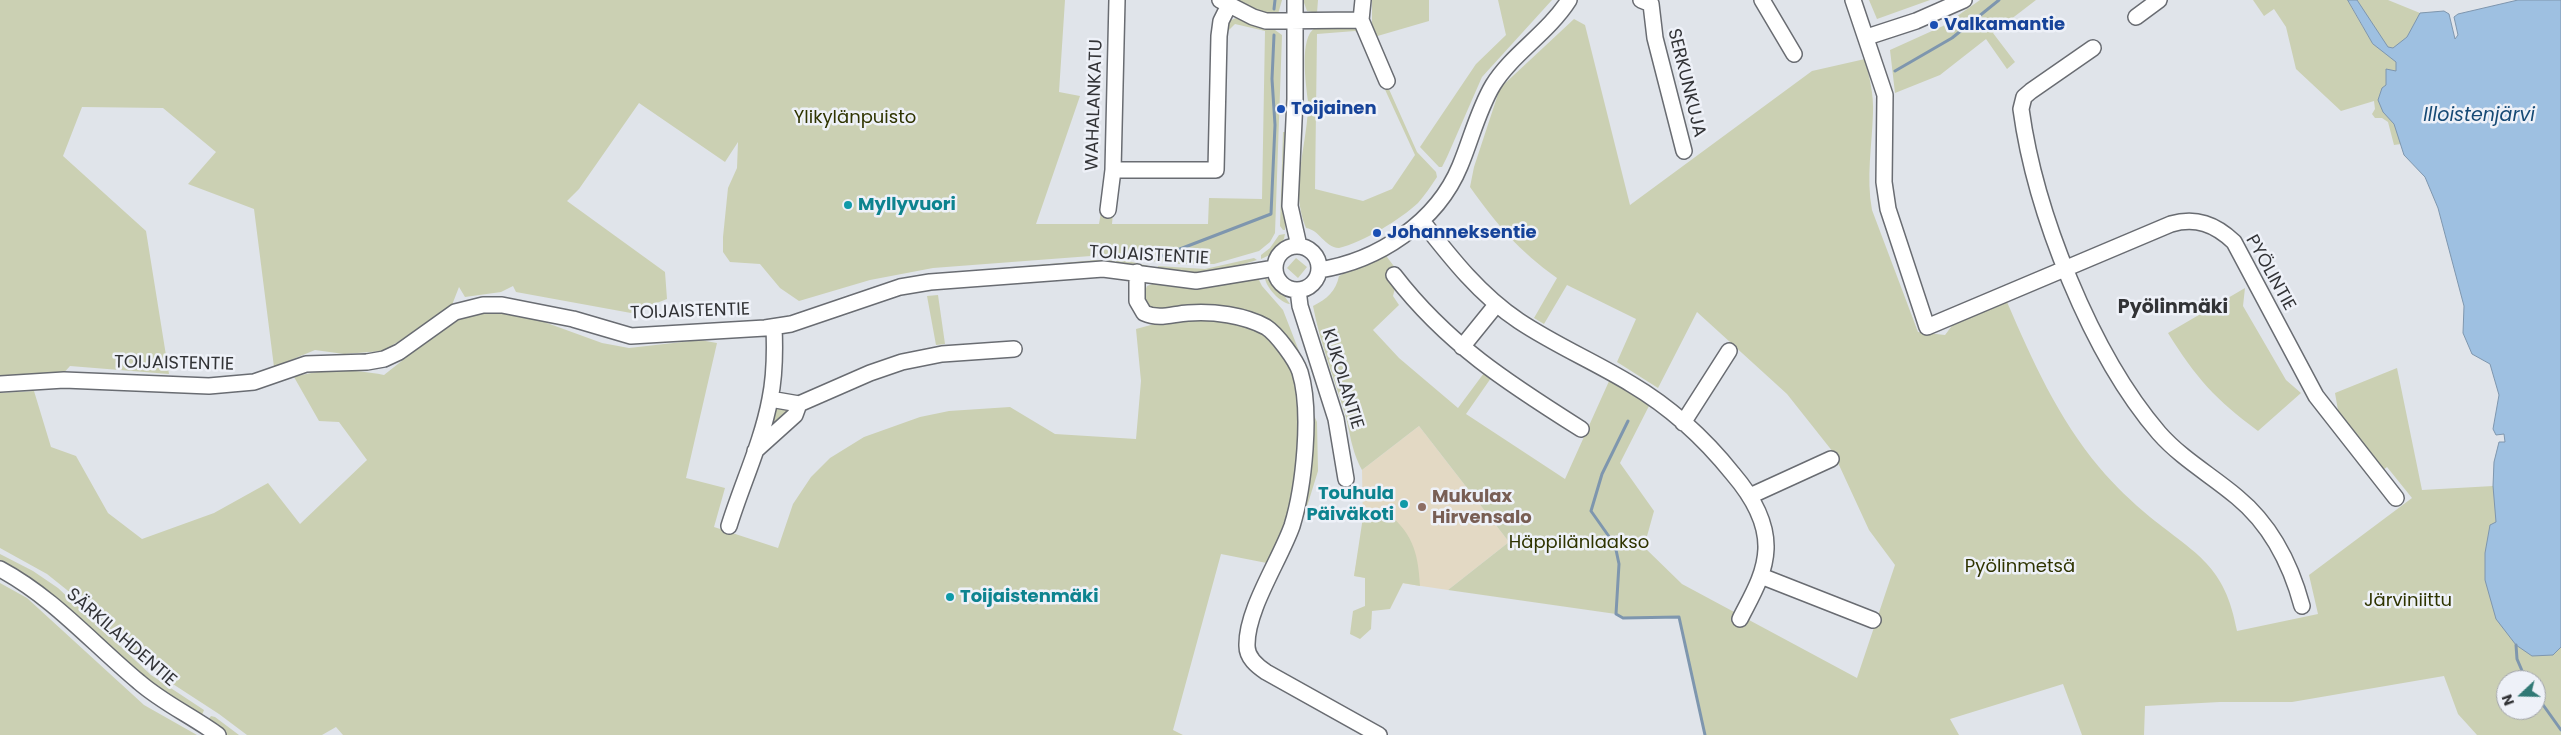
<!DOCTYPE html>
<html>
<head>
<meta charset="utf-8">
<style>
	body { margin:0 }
	#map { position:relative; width:2561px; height:735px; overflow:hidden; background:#e0e4ea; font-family:Poppins,sans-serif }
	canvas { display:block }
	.north { position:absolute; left:2496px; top:670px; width:50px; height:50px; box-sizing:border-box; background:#eef1f8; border:1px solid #a3a5aa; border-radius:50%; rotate:249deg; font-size:14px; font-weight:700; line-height:20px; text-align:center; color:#323336 }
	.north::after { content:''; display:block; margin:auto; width:18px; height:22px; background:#317975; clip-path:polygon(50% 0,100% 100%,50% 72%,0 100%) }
</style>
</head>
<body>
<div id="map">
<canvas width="2561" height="735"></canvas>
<div class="north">N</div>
</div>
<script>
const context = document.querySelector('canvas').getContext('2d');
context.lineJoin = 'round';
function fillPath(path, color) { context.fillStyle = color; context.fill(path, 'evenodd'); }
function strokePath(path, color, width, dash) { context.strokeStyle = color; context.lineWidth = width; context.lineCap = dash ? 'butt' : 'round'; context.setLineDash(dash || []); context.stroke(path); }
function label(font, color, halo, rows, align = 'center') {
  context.font = font + ' Poppins,sans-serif'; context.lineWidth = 5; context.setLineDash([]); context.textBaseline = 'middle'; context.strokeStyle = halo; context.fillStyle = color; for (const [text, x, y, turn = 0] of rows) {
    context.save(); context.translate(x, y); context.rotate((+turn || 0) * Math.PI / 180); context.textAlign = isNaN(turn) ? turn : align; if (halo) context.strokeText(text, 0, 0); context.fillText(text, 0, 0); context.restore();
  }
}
fillPath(new Path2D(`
	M1419 426 1509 542 1448 590 1354 576 1363 524 1362 470Z`), '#e3d9c4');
fillPath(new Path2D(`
	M0 0H1065L1059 92 1080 96 1036 224H1099L1101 212 1113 213 1112 224H1208L1209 198 1262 199 1265 31 1235 24 1227 32 1229 21 1236 18 1255 26 1275 30 1282 35 1275 233 1270 242 1259 251 1214 264H1175L1104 255 933 268 870 280 799 301 780 288 760 264 730 262 723 252V237L728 188 737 168 738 142 725 162 639 103 579 189 567 201 665 272 667 299 631 313 516 292 513 286 501 292 465 297 459 287 452 305 422 327 383 351 344 354 315 350 274 367 254 209 188 184 216 152 163 108 82 107 63 156 146 231 169 374 70 366 61 376 0 379Z
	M1230 0H1282L1278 14 1262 15Z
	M1303 0H1318L1317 13 1307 11Z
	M1372 0H1429V21L1374 37 1372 32Z
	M1498 0H1552L1482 77 1447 157 1442 167H1439L1420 147 1476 64 1506 35Z
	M1869 0H1930L1877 19Z
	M1980 0H2036L1993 33 2015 62 2007 69 1986 39 1940 75 1895 93 1890 50 1943 26Z
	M2253 0H2348L2363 27 2370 22 2357 0H2388L2420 13 2444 11 2449 14 2401 144 2394 145 2388 122 2382 118H2375L2372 114 2375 109 2374 101 2341 111 2296 69 2286 27 2274 9 2264 16Z
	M1574 19 1585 25 1630 205 1812 71 1865 59C1869 76 1874 94 1873 113 1872 146 1866 177 1872 210L1918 332 1945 335 1954 323 2007 302C2032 360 2058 418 2099 467 2114 485 2132 502 2150 517 2197 555 2225 565 2237 631L2318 614 2309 575 2412 498 2387 467 2383 470 2339 416 2335 393 2397 368 2422 490 2493 486 2494 462 2499 442 2561 576V735H2477L2458 714 2444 676 2292 702H2220L2145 706 2144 735H2082L2063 684 1950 719 1959 735H1705L1679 617 1623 618 1616 614 1448 590 1509 542 1419 426 1362 470C1351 449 1351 436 1345 414 1334 378 1320 343 1313 306 1327 299 1336 291 1339 276L1384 253 1396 269 1386 275 1395 288 1393 296 1399 305 1373 330 1399 358 1458 408 1484 373 1491 378 1466 414 1565 479 1610 379 1650 404 1620 463 1654 511 1644 547 1682 584 1857 678 1895 565 1869 530 1833 452 1787 394 1697 312 1658 388 1617 362 1636 319 1567 285 1544 324 1534 318 1557 278C1518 250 1498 226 1470 187L1474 167 1500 88ZM2506 680H2536V710H2506Z
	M1315 28H1354L1359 34 1355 31 1317 34 1315 189 1363 201 1392 189 1415 155 1371 59 1388 87 1417 152 1436 172 1437 177C1431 186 1425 195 1418 203 1401 219 1362 243 1339 248 1324 247 1320 230 1306 228 1290 190 1306 149 1308 109H1311V102L1308 101C1306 85 1299 37 1315 28Z
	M1283 132H1288L1285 230H1283L1280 226Z
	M1285 234C1283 248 1273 254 1261 259V255L1270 248 1279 235Z
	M1254 258 1257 260C1219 272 1196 275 1157 271L1158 266 1205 269Z
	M1296 258 1307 267 1298 278 1287 268Z
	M1096 260 1128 261 1153 267 1152 270 946 275V273Z
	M1258 278 1262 286 1283 310 1304 364 1269 326 1169 313 1146 307 1140 290 1145 291 1147 286 1155 283 1207 287Z
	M1265 278 1276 284 1290 304C1280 303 1266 287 1265 278Z
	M2245 288 2243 306 2286 380 2301 393 2258 431C2215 399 2196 378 2168 333Z
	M938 295 945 344 936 345 927 296Z
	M489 311H514L602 343 629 348 700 340 717 343 686 478 725 488 714 527 778 548 793 504 811 477 830 458 864 437 920 417 949 411 1010 407 1055 434 1136 439 1141 381 1136 329 1173 319 1204 317 1238 323 1274 338 1291 365 1317 422 1318 471 1305 513 1282 566 1221 554 1173 730 1183 735H343L336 727 322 735H247L219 714 159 675 67 590 47 574 0 548V393L34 391 51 447 76 456 108 513 142 539 214 513 268 483 300 524 367 460 339 422 319 421 294 377C328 368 350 369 384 375L437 333 463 316Z
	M778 407 786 409 788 413 770 431 775 409Z
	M1383 509C1412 532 1418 550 1420 586L1403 583 1390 609 1372 611 1371 629 1360 639 1350 634 1353 611 1365 606V578L1354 576 1363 517Z
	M0 554 33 571 58 588 151 675 204 710 202 715 172 700 0 563Z
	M0 583 27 598 144 705 197 735H0Z
	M211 716 215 717 239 735H227L208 720Z`), '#cbd0b3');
const water = new Path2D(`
	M2348 0H2357L2388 47 2393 48 2407 37 2420 13 2444 11 2449 14 2455 39 2458 35 2454 17 2458 14 2518 0H2561V647L2553 655 2532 656 2516 645 2496 619 2485 580V553L2490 525 2496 522 2493 486 2494 462 2499 442H2505L2504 434 2496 435 2493 429 2499 395 2490 364 2472 354 2463 333 2464 306 2438 208 2425 177 2404 155 2394 124 2383 112 2378 100 2382 88 2386 85V69L2396 71V62L2373 44Z`);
fillPath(water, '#9ec0e1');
strokePath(water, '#7e96ae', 1);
strokePath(new Path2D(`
	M1274 9 1275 0
	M1895 71 1952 38 1999 0
	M1159 257 1271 214 1275 125 1272 79 1274 35
	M1628 421 1602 474 1591 511 1615 545 1619 564 1616 614 1623 618 1679 617 1705 735
	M2516 645 2517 659 2526 680
	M2536 695 2561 730`), '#7e96ae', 3);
const minor = new Path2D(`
	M1220 0 1253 17 1266 21 1361 20 1363 0
	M1295 0V99L1290 206 1299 246
	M1641 0 1651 4 1655 38 1684 151
	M1762 0 1794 54
	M1853 0 1885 95 1884 182 1888 209 1927 327 2171 224C2196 217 2215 224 2234 242L2316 396 2396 498
	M2136 17 2159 0
	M1361 20 1387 81
	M1867 37 1916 21 1964 0
	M2093 48 2031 91 2024 97 2021 109C2035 212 2091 354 2159 433 2182 459 2211 475 2237 497 2271 525 2291 565 2302 606
	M1113 170H1216L1219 36 1221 21 1229 5
	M1108 210 1113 170 1117 0
	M1422 221C1451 258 1480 295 1519 321 1555 345 1595 362 1631 384 1670 407 1705 439 1733 474 1751 495 1767 520 1766 549 1765 575 1751 597 1740 619
	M1275 268a22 22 0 1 1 44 0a22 22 0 1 1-44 0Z
	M1319 270C1378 261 1437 222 1460 166 1471 140 1478 110 1493 85 1512 54 1548 33 1569 0
	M1137 272V301L1144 313C1160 320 1172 314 1188 313 1213 311 1244 315 1266 327 1277 334 1296 360 1300 372 1312 411 1304 487 1292 526 1280 560 1246 610 1247 646 1247 658 1257 666 1266 672L1379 735
	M1394 275C1447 344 1508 383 1581 429
	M1298 290 1300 306 1336 419 1346 479
	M1462 347 1496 305
	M0 384 64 380 209 386 254 382 306 364 367 362 384 359 399 352 455 312 483 305H502L573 319 631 336 765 328 791 324 900 287 930 282 1103 269 1196 281 1275 268
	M770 399 799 404 870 373 902 362 942 354 1014 349
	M1683 423 1729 351
	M755 451 795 415 799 404
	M1750 496 1831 459
	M729 526C742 484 762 442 770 399 775 375 775 350 774 327
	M0 569C54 598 92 643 139 682 163 703 192 716 218 735
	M1761 576 1873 620`);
strokePath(minor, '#696c72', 18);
strokePath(minor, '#fff', 15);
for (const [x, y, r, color] of [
	[1934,25,5,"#1a4fb4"],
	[1281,109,5,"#1a4fb4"],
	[848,205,5,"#0f9aa8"],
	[1377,233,5,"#1a4fb4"],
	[1404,504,5,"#0f9aa8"],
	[1422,507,5,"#8d6e63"],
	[950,597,5,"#0f9aa8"]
]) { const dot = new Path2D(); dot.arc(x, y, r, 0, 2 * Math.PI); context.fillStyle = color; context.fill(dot); strokePath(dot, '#eef1f8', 2); }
label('bold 18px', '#164399', '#eef1f8', [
	["Valkamantie",1944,25],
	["Toijainen",1291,109],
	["Johanneksentie",1387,233]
], 'left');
label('18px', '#323336', '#eef1f8', [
	["SERKUNKUJA",1686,83,76],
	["WAHALANKATU",1095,105,-88],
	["TOIJAISTENTIE",1149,256,3],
	["PYÖLINTIE",2270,273,61],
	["TOIJAISTENTIE",690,312,-2],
	["TOIJAISTENTIE",174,364,1],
	["KUKOLANTIE",1342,379,73],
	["SÄRKILAHDENTIE",121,638,41]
]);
label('18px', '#2f3400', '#eef1f8', [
	["Ylikylänpuisto",855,118],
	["Häppilänlaakso",1579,543],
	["Pyölinmetsä",2020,567],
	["Järviniittu",2408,601]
]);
label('bold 18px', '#0d838f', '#eef1f8', [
	["Myllyvuori",858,205],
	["Touhula",1394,494,"right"],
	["Päiväkoti",1394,515,"right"],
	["Toijaistenmäki",960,597]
], 'left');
label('bold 18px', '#785e54', '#eef1f8', [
	["Mukulax",1432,497],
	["Hirvensalo",1432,518]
], 'left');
label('italic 19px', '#164a75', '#eef1f8', [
	["Illoistenjärvi",2479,116]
]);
label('bold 19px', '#323336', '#eef1f8', [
	["Pyölinmäki",2173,308]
]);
</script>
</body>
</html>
